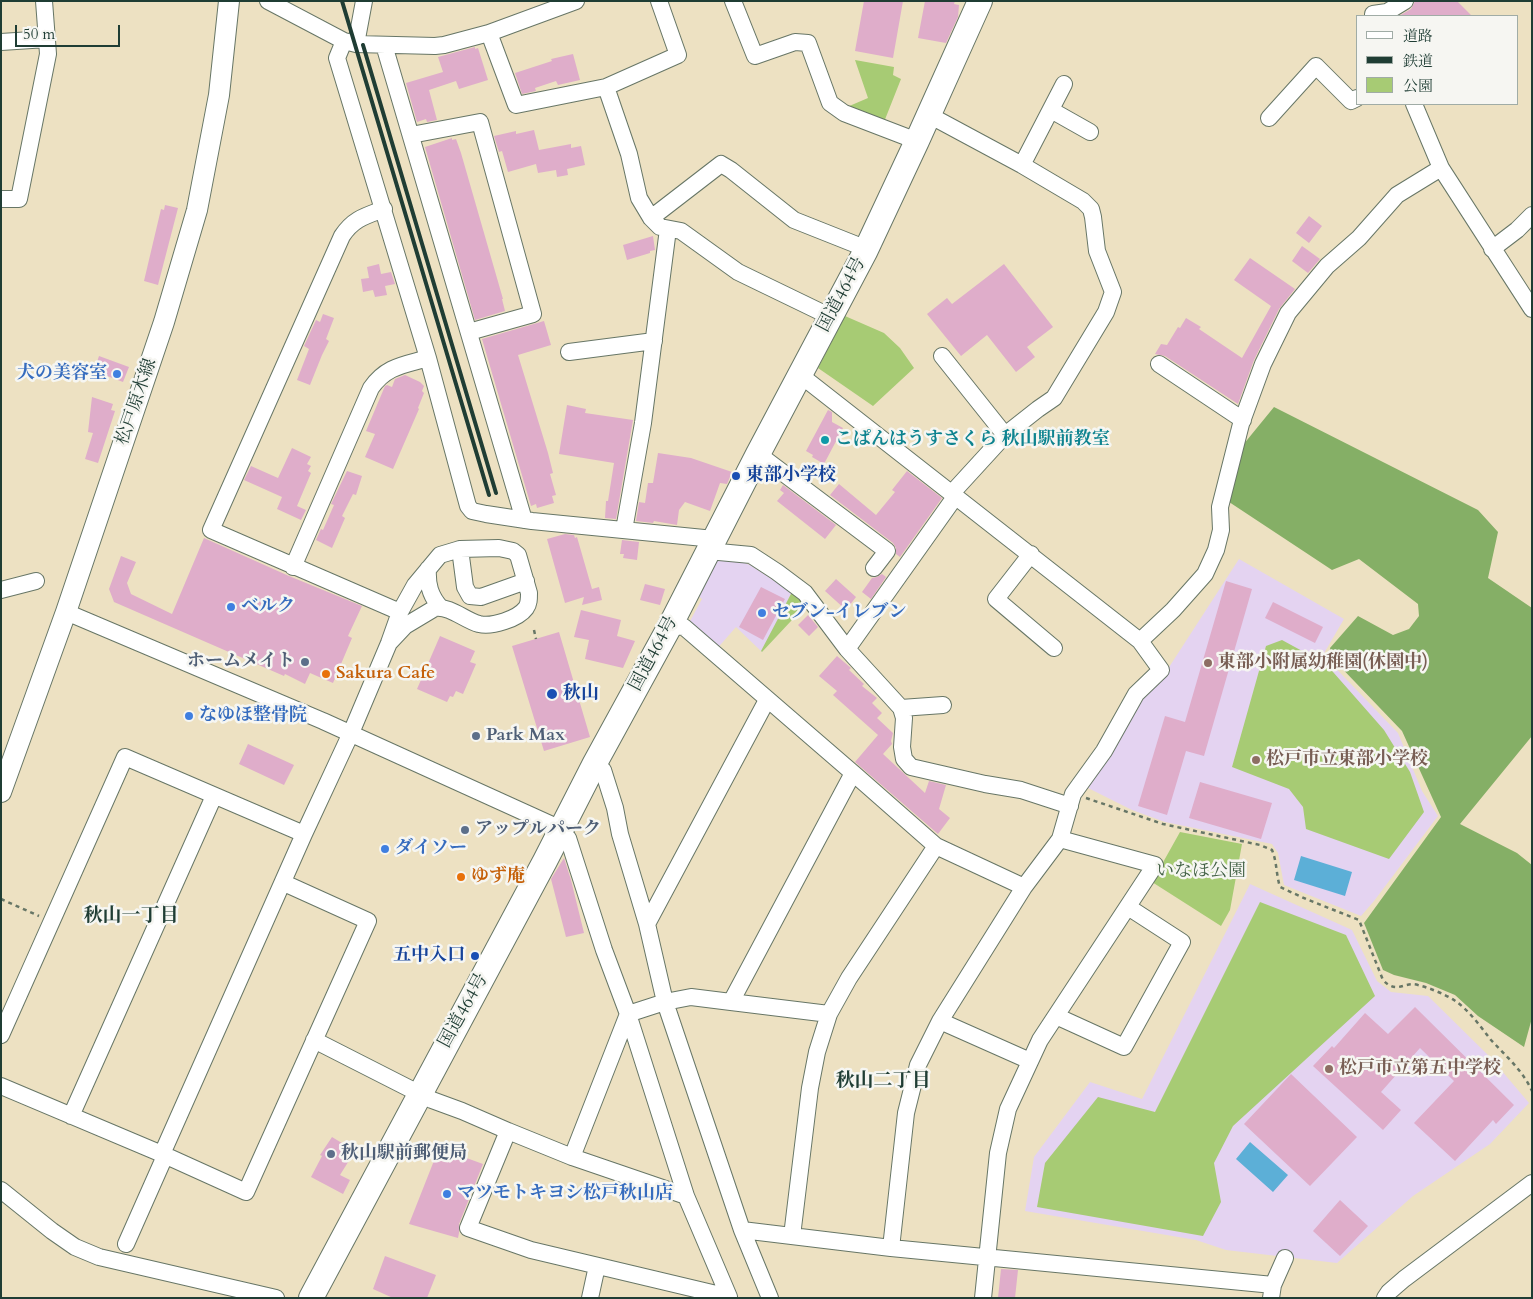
<!DOCTYPE html>
<html>
<head>
<meta charset="utf-8">
<style>
	body { margin:0 }
	#map { position:relative; width:1533px; height:1299px; overflow:hidden; background:#ede1c2; font-family:Cardo,"Noto Serif JP",serif }
	canvas { display:block }
	.frame { position:absolute; inset:0; border:2px solid #1f3d34; pointer-events:none }
	.legend { position:absolute; left:1356px; top:15px; width:162px; height:90px; box-sizing:border-box; background:#f6f6f2; border:1px solid #a0aca6; margin:0; padding:6px 9px; list-style:none; font-size:15px; color:#1f3d34 }
	.legend li { display:flex; align-items:center; gap:10px; height:25px }
	.legend b { width:25px; border:1px solid #a0aca6 }
	.scale { position:absolute; left:15px; top:25px; width:105px; height:22px; box-sizing:border-box; border:2px solid #1f3d34; border-top:0; padding-left:6px; font-size:15px; line-height:18px; white-space:nowrap; color:#1f3d34; -webkit-text-stroke:4px #f6f6f2; paint-order:stroke }
</style>
</head>
<body>
<div id="map">
<canvas width="1533" height="1299"></canvas>
<div class="frame"></div>
<ul class="legend">
<li><b style="height:6px;background:#fff"></b>道路</li>
<li><b style="height:6px;background:#1f3d34"></b>鉄道</li>
<li><b style="height:14px;background:#a7cb74"></b>公園</li>
</ul>
<div class="scale">50 m</div>
</div>
<script>
const context = document.querySelector('canvas').getContext('2d');
context.lineJoin = 'round';
function fillPath(path, color) { context.fillStyle = color; context.fill(path, 'evenodd'); }
function strokePath(path, color, width, dash) { context.strokeStyle = color; context.lineWidth = width; context.lineCap = dash ? 'butt' : 'round'; context.setLineDash(dash || []); context.stroke(path); }
function label(font, color, halo, rows, align = 'center') {
  context.font = font + ' Cardo,"Noto Serif JP",serif'; context.lineWidth = 5; context.setLineDash([]); context.textBaseline = 'middle'; context.strokeStyle = halo; context.fillStyle = color; for (const [text, x, y, turn = 0] of rows) {
    context.save(); context.translate(x, y); context.rotate((+turn || 0) * Math.PI / 180); context.textAlign = isNaN(turn) ? turn : align; if (halo) context.strokeText(text, 0, 0); context.fillText(text, 0, 0); context.restore();
  }
}
fillPath(new Path2D(`
	M732 558 750 565 792 592 762 652 736 627 715 651 692 630 690 621 702 599 697 595 714 560Z
	M1239 559 1344 619 1323 655 1398 733 1422 791 1438 816 1374 901 1361 916 1284 885 1278 853 1272 844 1165 822 1132 810 1086 787 1155 674 1162 678Z
	M1250 884 1352 930 1377 981 1391 992 1428 996 1490 1057 1529 1103 1490 1144 1413 1196 1337 1263 1226 1250 1196 1240 1025 1211 1034 1157 1090 1082 1142 1099Z`), '#e4d3f1');
fillPath(new Path2D(`
	M855 60 894 67 893 75 901 79 884 122 847 107 868 98Z
	M845 316 884 333 900 348 914 368 873 406 818 368Z
	M792 592 806 605 762 652 761 651Z
	M1282 640 1326 664 1384 730 1410 772 1424 812 1389 859 1306 829 1303 807 1289 789 1232 767 1266 646Z
	M1180 832 1242 844 1230 910 1221 926 1152 882Z
	M1260 902 1346 935 1375 996 1233 1126 1214 1163 1221 1202 1203 1236 1037 1207 1045 1163 1098 1097 1155 1112Z`), '#a7cb74');
fillPath(new Path2D(`
	M1274 407 1478 510 1498 532 1488 578 1532 608V736L1460 824 1517 853 1532 865V1018L1524 1047 1478 1016 1455 995 1426 983 1394 975 1383 970 1364 923 1441 817 1402 731 1333 659 1330 648 1358 616 1393 635 1409 629 1419 616 1418 604 1359 559 1332 570 1220 496 1225 467Z`), '#85af66');
fillPath(new Path2D(`
	M1301 856 1352 872 1345 896 1294 880Z
	M1250 1142 1288 1175 1273 1192 1236 1159Z`), '#5cafd7');
fillPath(new Path2D(`
	M864 1H903L893 58 855 51Z
	M925 1H955L954 4 959 5 958 17 946 43 918 38Z
	M1415 1H1457L1472 16H1399L1411 9Z
	M475 47V49L478 48 488 80 459 89 456 81 429 90 437 120 427 122 426 119 417 122 406 83 443 72 438 57Z
	M573 54 580 80 558 85 556 81 535 88 536 91 522 94 515 73 552 61 551 59Z
	M534 130 539 150 571 144V148L581 146 585 165 567 169 568 175 557 177 556 170 538 173 536 164 508 172 502 151 499 152 494 136 516 131V134Z
	M452 138V140L456 139 461 153 503 299H502L505 311 475 320 425 147Z
	M165 205 178 208 158 285 144 281 161 209 164 210Z
	M1309 216 1322 226 1309 243 1296 233Z
	M653 236 655 250 650 251V253L627 260 623 245Z
	M1302 246 1320 259 1308 273 1292 261Z
	M1250 258 1295 289 1279 309 1254 360 1238 404 1165 356 1155 354 1161 344 1167 345 1178 327 1180 328 1186 318 1201 327 1199 329 1242 358 1271 306 1234 280Z
	M379 264 381 274 391 272 395 284 385 286 387 295 375 297 373 290 363 292 361 279 369 278 367 267Z
	M1004 264 1053 327 1027 347 1035 357 1016 372 987 335 961 356 927 314 947 298 952 304Z
	M323 314 334 318 326 339 329 341 322 355 310 385 297 380 309 349 304 346 316 320 320 322Z
	M544 321 551 345 518 355 548 453 553 473 550 474 556 495 552 496 554 503 537 508 536 504 531 506 482 339Z
	M99 356 129 367 123 382 94 371Z
	M405 375 420 382 424 386 422 391 424 393 418 408 419 409 393 469 365 457 375 434 366 431 385 386 387 385 392 387 395 379Z
	M92 397 113 404 111 410 115 411 98 463 85 459 93 433 88 432Z
	M567 405 586 409 585 413 633 420 616 519 605 518 606 501H608L614 463 559 454Z
	M828 410 832 412V422L843 428 824 464 812 457 813 455 806 451Z
	M292 448 311 457 307 464 311 466 308 471 311 473 297 506 306 510 301 520 277 509 282 497 244 480 251 466 278 478Z
	M658 453 691 458 732 472 727 484 720 483 710 511 685 502 679 510 677 525 654 521 653 523 636 521 639 502 645 503 648 483H653Z
	M347 471 362 476 356 495 353 494 342 516 345 518 332 548 316 540 321 529 323 530 334 505 331 504Z
	M907 471 942 498 900 557 896 554V548L893 543 830 495 839 484 876 515 895 492 892 490Z
	M783 485 836 525 825 539 777 501 784 493 780 490Z
	M565 534 574 535 575 538 577 537 592 589 599 587 602 600 582 605 584 597 565 603 547 539Z
	M204 538 289 576 362 606 348 636 352 638 333 683 310 673 305 684 285 674 284 676 114 602 109 589 121 556 136 562 127 583 131 594 172 614Z
	M622 540 639 542 637 560 623 558 624 554H620Z
	M882 574 886 577 871 599 862 592 872 578 877 577Z
	M836 579 856 597 846 610 825 591Z
	M1226 581 1252 589 1204 756 1186 751 1167 815 1138 806 1165 716 1185 722Z
	M645 584 665 589 660 605 640 600Z
	M761 587 785 599 763 640 739 627Z
	M1273 602 1323 627 1315 643 1265 618Z
	M581 610 621 620 617 636 635 641 623 668 585 659 589 640 574 637Z
	M808 615 818 627 809 636 798 625Z
	M559 632 590 737 544 751 512 646Z
	M440 636 475 651 470 662 476 664 463 694 456 691 453 697 450 696 447 702 417 689Z
	M837 656 851 668 849 670 864 684 862 686 877 698 872 703 882 713 877 718 893 733 891 741 892 744 883 754 925 793 929 781 946 785 939 809 950 818 938 834 855 762 878 735 833 695 837 691 819 676Z
	M248 744 294 765 284 785 239 764Z
	M1200 782 1272 803 1261 839 1189 818Z
	M564 858 571 880 584 933 566 937 551 879Z
	M1415 1007 1514 1105 1496 1124 1493 1120 1455 1161 1414 1123 1454 1081 1420 1048 1381 1092 1401 1110 1383 1130 1313 1066 1332 1046 1334 1048 1365 1013 1388 1034Z
	M1291 1074 1357 1137 1310 1186 1244 1124Z
	M332 1137 355 1151 340 1175 350 1180 343 1194 311 1177 322 1156 320 1155Z
	M439 1148 483 1164 459 1224V1233L458 1238 409 1224Z
	M1340 1200 1368 1226 1340 1256 1313 1231Z
	M385 1256 436 1275 427 1298H393L373 1289Z
	M1001 1269 1018 1270 1015 1298H998Z`), '#dfadca');
const minor = new Path2D(`
	M268 1 344 41 356 44 435 46 444 45 489 33 576 1
	M733 1 755 56 795 42 808 43 830 103 844 113 917 141
	M1373 14 1387 12 1405 1
	M489 33 516 105 606 87 629 154 639 198 651 218 660 227 681 231 738 272 831 317
	M344 41 337 58 428 358 468 506 472 511 486 514 532 521 714 539
	M1 42 47 39
	M356 44 364 1
	M384 45 524 520
	M606 87 678 55 659 1
	M1414 104 1441 168 1532 309
	M1051 110 1090 132
	M929 115 1022 165 1083 201 1091 209 1093 217 1097 251 1113 292 1106 312 1054 398 1038 409 1005 435 951 494
	M1269 118 1316 66 1351 101 1357 98
	M411 135 480 122 533 314 469 332
	M1022 165 1064 84
	M1 199H19L48 54 44 1
	M384 209C365 216 353 219 342 236L211 530 400 612
	M651 218 721 164 731 170 794 220 857 245 865 252
	M1492 249 1517 230 1532 215
	M569 352 654 341
	M942 356 1005 435
	M1159 364 1243 420
	M799 374 1140 641 1161 670 1136 694 1104 751 1073 794 1060 839 1024 887 940 1021 918 1065 906 1113 891 1248
	M758 454 887 551 874 568
	M624 530 643 423 668 229
	M460 549 465 587 470 596 481 597 526 581
	M708 551 751 555 777 572 805 593 847 649 901 708 904 718 902 747 904 759 911 767 985 784 1021 790 1070 806
	M1031 554 996 599 1054 648
	M293 567 371 388C386 366 404 365 428 358
	M428 569C427 584 430 596 441 608
	M1 590 36 581
	M66 612 323 721 561 829
	M670 626 684 627 853 773
	M1140 641 1173 610 1205 574 1216 550 1221 530 1220 507 1241 424 1263 364 1288 313 1327 266 1359 238 1397 195 1441 168
	M847 649 955 497
	M901 708 943 705
	M603 770 615 808 620 834 647 924
	M568 838 604 950 628 1014 686 1196
	M284 883 368 921 246 1192 162 1154 304 834 351 733 389 643 400 612 415 585 440 555 460 549 499 548 513 551 518 555 529 593C529 599 529 604 526 608 518 619 492 627 479 624 464 620 451 606 435 608L405 626 389 643
	M731 1002 829 1014
	M1056 1016 1124 1047 1182 942 1128 907
	M940 1021 1030 1061
	M1 1035 125 757 304 834
	M314 1040 432 1100 462 1111 508 1131
	M1 1086 162 1154
	M71 1116 214 796
	M508 1131 572 1157 686 1196 729 1297 531 1250 468 1228Z
	M572 1157 628 1014 665 1002 647 924 767 700
	M1 1190 52 1231 75 1247 99 1257 276 1298
	M742 1230 665 1002 691 997 731 1002 853 773 936 846 1024 887
	M792 1236 810 1088 817 1052 829 1014 849 978 936 846
	M126 1244 165 1156
	M590 1298 597 1266
	M770 1298 742 1230 891 1248 1273 1285
	M983 1298 998 1153 1008 1109 1040 1040 1155 865 1060 839
	M1271 1298 1273 1285 1285 1258
	M1385 1298 1389 1292 1404 1279 1532 1183`);
const major = new Path2D(`
	M1 792 66 612 164 322 197 210 219 95 229 1`);
const highway = new Path2D(`
	M311 1298 545 861 595 763 670 626 758 454 865 252 917 141 980 1`);
strokePath(minor, '#677666', 18);
strokePath(major, '#677666', 22);
strokePath(highway, '#677666', 26);
strokePath(new Path2D(`
	M534 630 536 639
	M1086 798 1163 824 1260 845 1272 850C1277 862 1276 874 1280 887L1306 899 1359 920 1383 980C1397 995 1404 981 1418 985 1430 988 1444 994 1454 1000 1469 1010 1480 1026 1491 1040 1506 1056 1523 1071 1532 1091
	M1 899 39 916`), '#677666', 2.5, [4, 4]);
strokePath(minor, '#fff', 16);
strokePath(major, '#fff', 20);
strokePath(highway, '#fff', 24);
strokePath(new Path2D(`
	M342 1 489 495
	M363 45 496 493`), '#1f3d34', 4);
for (const [x, y, r, color] of [
	[117,374,5,"#3f7fe0"],
	[825,440,5,"#0f9aa8"],
	[736,476,5,"#1a4fb4"],
	[231,607,5,"#3f7fe0"],
	[762,613,5,"#3f7fe0"],
	[305,662,5,"#5c6f8a"],
	[1208,663,5,"#8d6e63"],
	[326,674,5,"#e8710a"],
	[552,694,6,"#1a4fb4"],
	[189,716,5,"#3f7fe0"],
	[476,736,5,"#5c6f8a"],
	[1256,760,5,"#8d6e63"],
	[465,830,5,"#5c6f8a"],
	[385,849,5,"#3f7fe0"],
	[461,877,5,"#e8710a"],
	[475,956,5,"#1a4fb4"],
	[1329,1069,5,"#8d6e63"],
	[331,1154,5,"#5c6f8a"],
	[447,1194,5,"#3f7fe0"]
]) { const dot = new Path2D(); dot.arc(x, y, r, 0, 2 * Math.PI); context.fillStyle = color; context.fill(dot); strokePath(dot, '#f6f6f2', 2); }
label('18px', '#1f3d34', '#f6f6f2', [
	["国道464号",842,295,-62],
	["松戸原木線",137,402,-71],
	["国道464号",654,654,-62],
	["国道464号",464,1011,-61]
]);
label('bold 18px', '#366cbe', '#f6f6f2', [
	["犬の美容室",107,374,"right"],
	["ベルク",241,607],
	["セブン-イレブン",772,613],
	["なゆほ整骨院",199,716],
	["ダイソー",395,849],
	["マツモトキヨシ松戸秋山店",457,1194]
], 'left');
label('bold 18px', '#0d838f', '#f6f6f2', [
	["こぱんはうすさくら 秋山駅前教室",835,440]
], 'left');
label('bold 18px', '#164399', '#f6f6f2', [
	["東部小学校",746,476],
	["秋山",563,694],
	["五中入口",465,956,"right"]
], 'left');
label('bold 18px', '#4e5e75', '#f6f6f2', [
	["ホームメイト",295,662,"right"],
	["Park Max",486,736],
	["アップルパーク",475,830],
	["秋山駅前郵便局",341,1154]
], 'left');
label('bold 18px', '#785e54', '#f6f6f2', [
	["東部小附属幼稚園(休園中)",1218,663],
	["松戸市立東部小学校",1266,760],
	["松戸市立第五中学校",1339,1069]
], 'left');
label('bold 18px', '#c56008', '#f6f6f2', [
	["Sakura Cafe",336,674],
	["ゆず庵",471,877]
], 'left');
label('18px', '#416044', '#f6f6f2', [
	["いなほ公園",1201,872]
]);
label('bold 19px', '#1f3d34', '#f6f6f2', [
	["秋山一丁目",131,917],
	["秋山二丁目",883,1082]
]);
</script>
</body>
</html>
